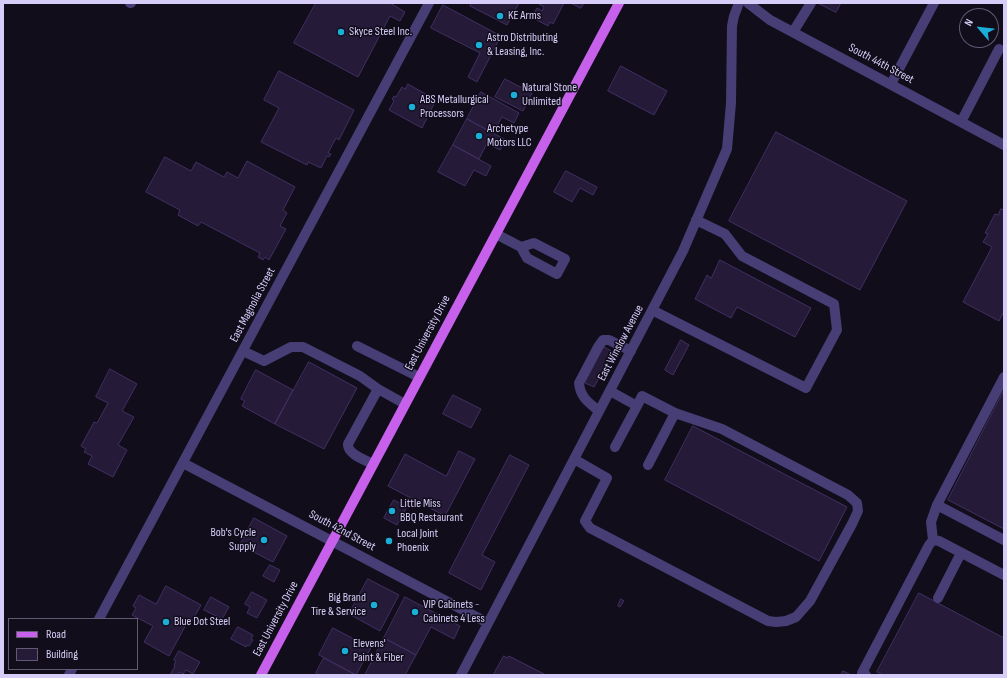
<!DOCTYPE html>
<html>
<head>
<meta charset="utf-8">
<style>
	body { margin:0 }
	#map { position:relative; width:1007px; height:678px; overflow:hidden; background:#110d1a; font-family:"Sofia Sans Condensed",sans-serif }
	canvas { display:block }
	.frame { position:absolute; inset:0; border:4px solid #d7cdf9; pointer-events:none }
	.legend { position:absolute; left:8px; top:618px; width:130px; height:52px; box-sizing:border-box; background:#110d1a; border:1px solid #605a73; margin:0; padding:5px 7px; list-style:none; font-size:12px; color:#d7cdf9 }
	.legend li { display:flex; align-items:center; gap:8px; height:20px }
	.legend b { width:20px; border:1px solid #605a73 }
	.north { position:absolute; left:959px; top:8px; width:40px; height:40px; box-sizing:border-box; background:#110d1a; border:1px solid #605a73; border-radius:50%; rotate:298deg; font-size:11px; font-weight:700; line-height:16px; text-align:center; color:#d7cdf9 }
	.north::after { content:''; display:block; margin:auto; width:14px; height:18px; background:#1bafd7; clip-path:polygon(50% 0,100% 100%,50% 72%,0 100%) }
</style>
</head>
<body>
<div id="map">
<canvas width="1007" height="678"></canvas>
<div class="frame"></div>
<ul class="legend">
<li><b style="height:5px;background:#c761eb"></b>Road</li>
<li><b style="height:11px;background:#251b39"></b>Building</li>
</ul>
<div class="north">N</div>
</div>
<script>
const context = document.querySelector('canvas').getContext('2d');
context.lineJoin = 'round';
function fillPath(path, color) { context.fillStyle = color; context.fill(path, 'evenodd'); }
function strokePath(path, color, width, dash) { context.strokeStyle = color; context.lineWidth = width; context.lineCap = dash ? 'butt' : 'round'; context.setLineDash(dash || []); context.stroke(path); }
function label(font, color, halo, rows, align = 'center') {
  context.font = font + ' "Sofia Sans Condensed",sans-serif'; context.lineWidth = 3; context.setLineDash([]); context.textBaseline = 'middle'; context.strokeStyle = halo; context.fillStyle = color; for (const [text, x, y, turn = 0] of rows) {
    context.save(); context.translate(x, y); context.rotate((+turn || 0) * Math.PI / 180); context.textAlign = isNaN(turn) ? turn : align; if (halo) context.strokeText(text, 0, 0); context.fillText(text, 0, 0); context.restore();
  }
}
const building = new Path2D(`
	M316 3H390L405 12 400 21 390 16 358 77 294 43Z
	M472 3H519L507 25 470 6Z
	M540 3H564L553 24 550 22 548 26 535 19 537 15 534 13 537 8 542 11 544 7 539 4Z
	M571 3H584L581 8Z
	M818 3H841L836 12Z
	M443 5 501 36 477 82 468 77 480 53 431 28Z
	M621 66 667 91 654 115 608 91Z
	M279 71 354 110 339 140 336 138 328 153 331 154 329 157 327 156 321 168 308 162 307 165 261 142 279 108 264 100Z
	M505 79 532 93 523 111 495 97Z
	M408 84 429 96 427 100 434 104 422 128 389 110 394 101 392 99 394 96 396 97 402 87 405 89Z
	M481 92 519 113 514 123 502 117 493 133 467 119Z
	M467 119 506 140 500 150 487 143 479 159 453 145Z
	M776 132 907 201 860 290 729 221Z
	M453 145 491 166 486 176 474 170 465 186 438 172Z
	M165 157 191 171 196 162 224 177 227 172 238 178 247 161 295 187 283 210 287 213 280 226 286 229 269 260 265 257 263 260 258 257 260 253 201 222 198 226 178 215 180 210 146 192Z
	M566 171 597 187 593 195 580 188 572 202 554 192Z
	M1001 209 1004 210V311L999 321 963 302 992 247 983 242 988 234 985 233 995 214 998 215Z
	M720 260 811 308 795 337 737 307 731 318 695 299 707 275 711 278Z
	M681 340 689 345 673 375 665 370Z
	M604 347 613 352 594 387 585 383Z
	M309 362 357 388 324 449 275 424Z
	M110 369 137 384 122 411 134 417 118 445 127 450 113 477 88 464 92 456 84 452 86 449 81 446 94 422 97 423 108 403 96 397Z
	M256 370 293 390 275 424 242 406 245 401 241 399Z
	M1004 390V529L948 500Z
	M453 395 481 409 471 428 443 414Z
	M693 426 847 507 819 561 665 480Z
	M459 451 475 459 445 516 388 486 405 454 446 476Z
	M510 455 529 465 482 555 495 562 481 590 449 573Z
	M394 500 407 507 397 525 384 518Z
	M254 518 287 536 273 562 240 545Z
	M270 565 280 570 274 582 263 576Z
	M368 579 399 595 380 631 349 614Z
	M166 586 201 605 191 623 188 621 169 656 144 642 153 626 132 615 136 608 133 606 139 595 156 604Z
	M252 592 267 600 257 618 247 613 250 607 245 604Z
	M919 593 1004 638V675H883L877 672Z
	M211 597 229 607 222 619 204 610Z
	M405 597 460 626 454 639 431 627 416 655 384 638Z
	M621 599 624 601 620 607 618 606Z
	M238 627 253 635 251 639 253 640 249 646 247 645 246 647 231 639Z
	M333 628 371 648 356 675 319 655Z
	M384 638 416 655 405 675H365Z
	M179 651 200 662 193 674 186 670 183 674 179 672 177 675H170L175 666 174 665 176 661 174 660Z
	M504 656 507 658 509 656 546 675H496L494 674Z
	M324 658 356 675H320L316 673Z
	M843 671 851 675H841Z`);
fillPath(building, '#251b39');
strokePath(building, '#403062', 1);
strokePath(new Path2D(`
	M130 3H131
	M748 3 770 20 1004 145
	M793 32 811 3
	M891 84 934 3
	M961 122 999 49
	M496 234 521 247 527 258 557 274 565 259 534 243 521 247
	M652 310 806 388 837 330 834 304 742 256 725 234 696 220
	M357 346 419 377
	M243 351 264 361 291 347H303L360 376 378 389
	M610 391 637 406 615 447
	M637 406 642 396 675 413 648 465
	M599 411C589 403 580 397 579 383L598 347 603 340H609L631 351
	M574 459 607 478 585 521 590 528 768 621 776 622 786 621 796 617 810 601 852 524 858 511 857 503 848 495 722 429 675 413
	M183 463 488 623
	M373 464C365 460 347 454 348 444L378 389 405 404
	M937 505 1004 540
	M933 540 931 522 937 505 1004 377
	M938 598 961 553
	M99 619 429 3
	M69 675 72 669
	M461 675 683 251 727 149 731 103 732 26 734 16 739 3
	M866 675 862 673 929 545 933 540 939 541 1004 575`), '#463e74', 10);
strokePath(new Path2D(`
	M261 675 619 3`), '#c761eb', 10);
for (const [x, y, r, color] of [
	[500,16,4,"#1bafd7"],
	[341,32,4,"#1bafd7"],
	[479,45,4,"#1bafd7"],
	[514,95,4,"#1bafd7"],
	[412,107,4,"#1bafd7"],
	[479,136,4,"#1bafd7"],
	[392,511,4,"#1bafd7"],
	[264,540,4,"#1bafd7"],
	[389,541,4,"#1bafd7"],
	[374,605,4,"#1bafd7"],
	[415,612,4,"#1bafd7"],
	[166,622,4,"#1bafd7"],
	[345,651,4,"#1bafd7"]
]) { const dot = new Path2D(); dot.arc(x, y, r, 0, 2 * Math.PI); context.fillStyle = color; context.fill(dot); strokePath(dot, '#110d1a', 1.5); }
label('12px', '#d7cdf9', '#110d1a', [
	["KE Arms",508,16],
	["Skyce Steel Inc.",349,32],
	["Astro Distributing",487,38],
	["& Leasing, Inc.",487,52],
	["Natural Stone",522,88],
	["Unlimited",522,102],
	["ABS Metallurgical",420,100],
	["Processors",420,114],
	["Archetype",487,129],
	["Motors LLC",487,143],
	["Little Miss",400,504],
	["BBQ Restaurant",400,518],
	["Bob's Cycle",256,533,"right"],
	["Supply",256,547,"right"],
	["Local Joint",397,534],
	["Phoenix",397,548],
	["Big Brand",366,598,"right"],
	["Tire & Service",366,612,"right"],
	["VIP Cabinets -",423,605],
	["Cabinets 4 Less",423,619],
	["Blue Dot Steel",174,622],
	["Elevens'",353,644],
	["Paint & Fiber",353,658]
], 'left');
label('12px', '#d7cdf9', '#110d1a', [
	["South 44th Street",881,64,28],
	["East Magnolia Street",253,305,-62],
	["East University Drive",428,333,-62],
	["East Winslow Avenue",621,343,-62],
	["South 42nd Street",342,531,28],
	["East University Drive",276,619,-62]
]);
</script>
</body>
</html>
